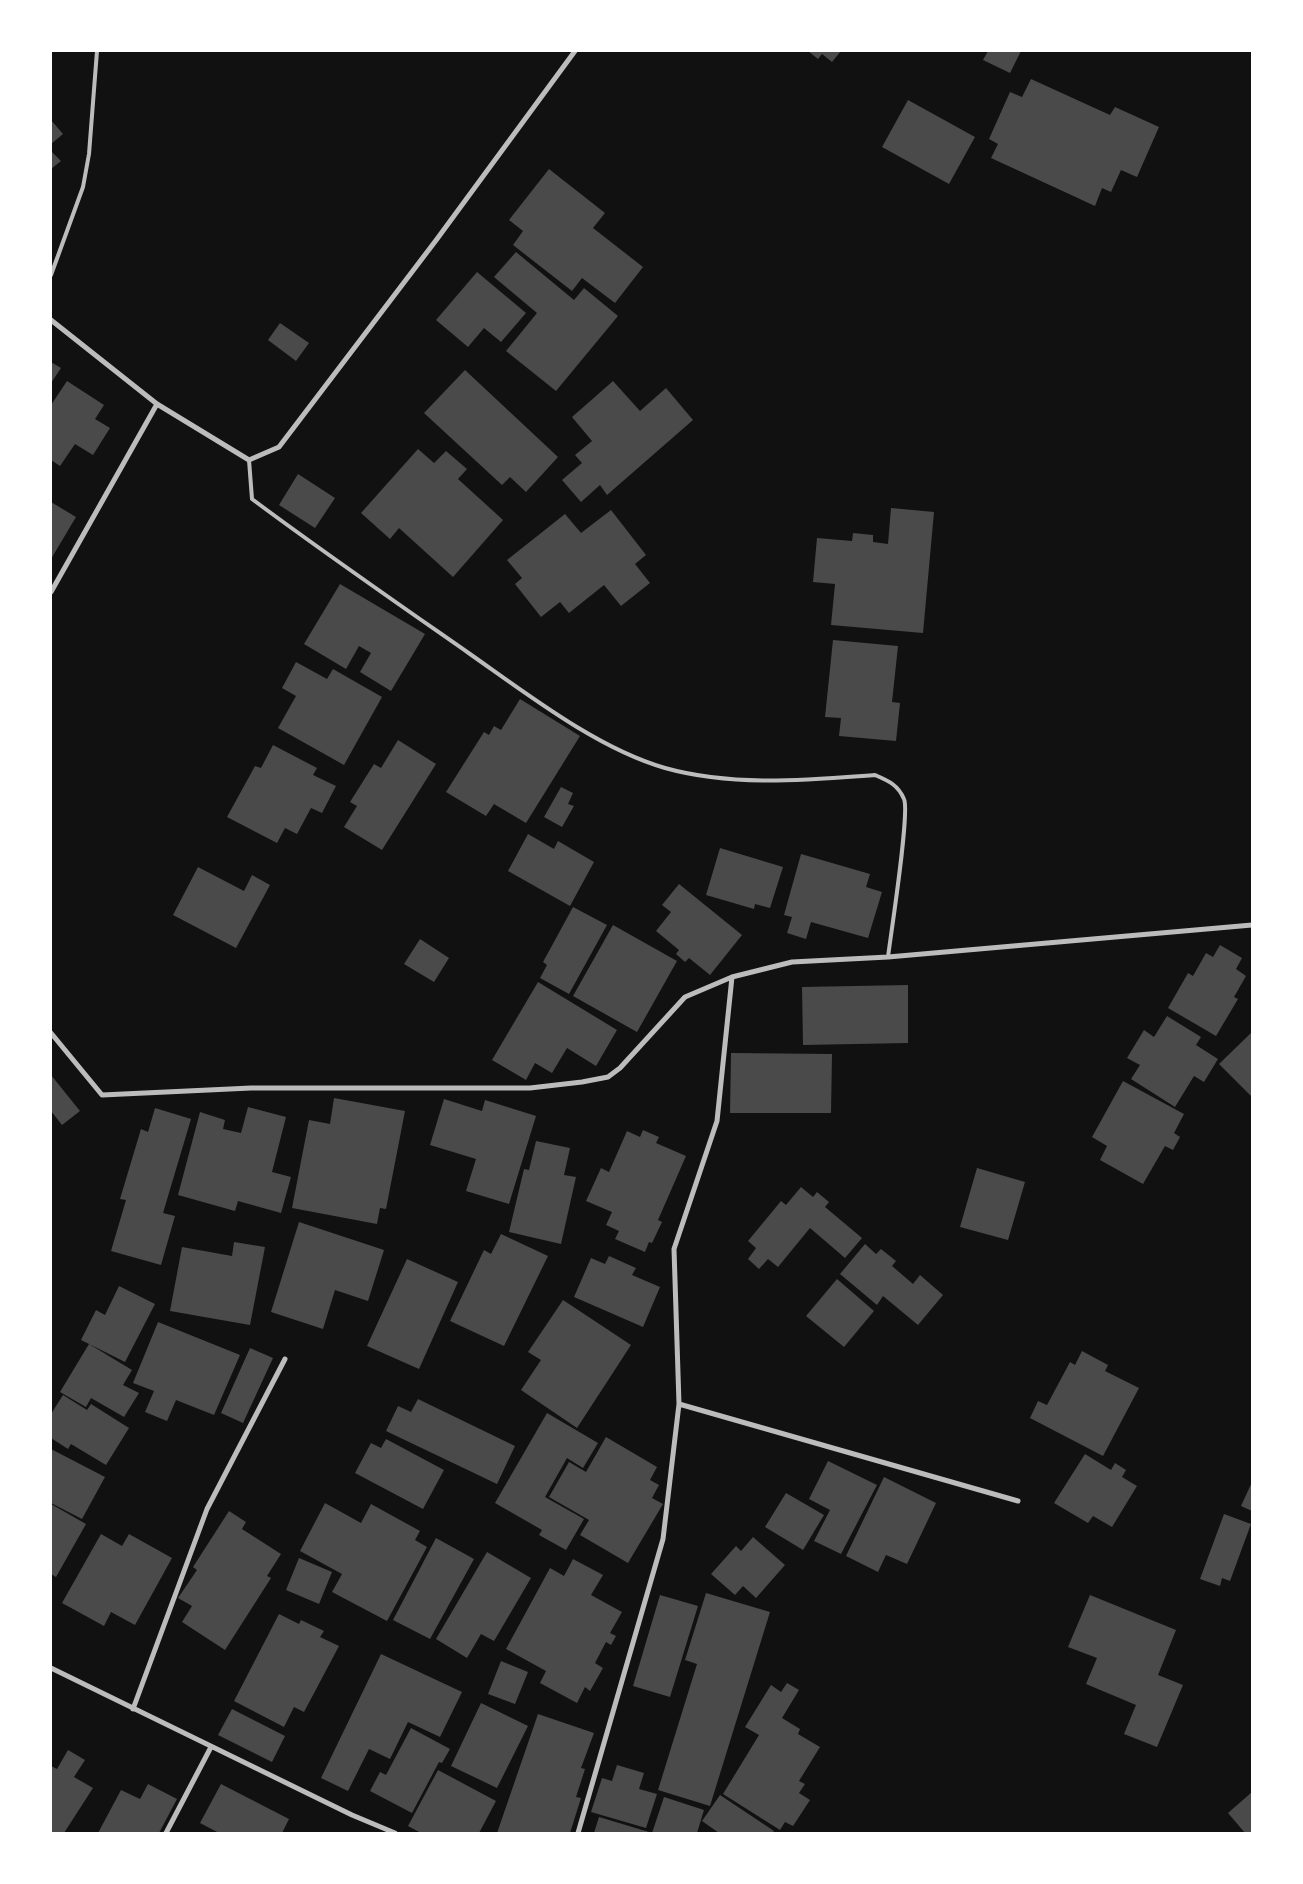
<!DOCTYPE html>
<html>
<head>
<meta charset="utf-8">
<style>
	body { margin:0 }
	#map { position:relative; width:1303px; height:1884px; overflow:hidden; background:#111; font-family:Mulish,sans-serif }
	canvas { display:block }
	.frame { position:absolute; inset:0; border:52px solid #fff; pointer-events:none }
</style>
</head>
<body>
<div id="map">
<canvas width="1303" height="1884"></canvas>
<div class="frame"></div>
</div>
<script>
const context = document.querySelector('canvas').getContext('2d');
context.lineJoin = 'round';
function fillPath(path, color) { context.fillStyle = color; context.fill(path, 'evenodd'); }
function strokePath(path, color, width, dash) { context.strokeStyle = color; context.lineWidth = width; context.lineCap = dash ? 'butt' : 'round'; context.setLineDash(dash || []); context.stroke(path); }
fillPath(new Path2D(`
	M808 51H841L832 62 822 54 818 59Z
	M988 51H1021L1010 73 983 60Z
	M1031 79 1110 115 1115 107 1159 127 1137 177 1121 170 1111 192 1102 188 1095 206 991 158 998 144 989 139 1010 92 1022 97Z
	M908 100 975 137 949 184 882 147Z
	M51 120 63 134 51 144Z
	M51 151 61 161 51 169Z
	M549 169 605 213 593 228 643 267 615 303 582 278 572 291 513 245 523 231 509 220Z
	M516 252 574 300 584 288 618 316 556 391 506 351 537 313 494 277Z
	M477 272 526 313 501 342 484 328 468 347 436 320Z
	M280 323 309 343 296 361 268 340Z
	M51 362 61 368 51 383Z
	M465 370 558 457 526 492 510 477 502 485 424 413Z
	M67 381 104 405 95 419 110 428 93 455 75 444 60 466 51 460V405Z
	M613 381 640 411 666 388 693 420 607 495 600 485 581 502 562 480 582 463 575 455 592 441 572 417Z
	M418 449 434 463 446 451 467 469 458 479 503 520 453 577 399 528 390 539 361 513Z
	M298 474 335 498 315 528 279 505Z
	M51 502 76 517 51 559Z
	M891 508 934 512 923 633 831 625 835 584 813 582 817 538 852 541 853 533 873 535V542L888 544Z
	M611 510 646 555 635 564 650 583 621 606 604 585 569 613 560 602 541 617 515 584 522 578 507 560 565 514 581 533Z
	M340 584 425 634 391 691 360 672 371 653 359 646 346 669 304 644Z
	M833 640 898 646 892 702 900 703 896 741 839 736 841 718 825 717Z
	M296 662 327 679 333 669 382 697 344 765 278 728 296 696 282 688Z
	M520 699 580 736 526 823 494 804 486 816 446 792 484 732 489 735 494 726 501 730Z
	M398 740 436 764 382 850 344 827 357 806 350 802 374 764 381 768Z
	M273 745 317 768 313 775 336 786 322 813 311 808 297 834 285 828 277 843 227 817 255 766 261 768Z
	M561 787 573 793 568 804 574 806 562 827 544 817Z
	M528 834 554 849 558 841 594 862 570 906 508 871Z
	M720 848 783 867 770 908 755 904 754 909 706 895Z
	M801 854 870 874 866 887 882 892 868 938 811 922 806 939 787 933 792 917 784 915Z
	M198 867 244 891 252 875 270 885 236 948 173 915Z
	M679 884 742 935 710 975 689 958 685 962 676 954 679 950 656 931 671 912 662 905Z
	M573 907 607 925 569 994 540 978 547 965 543 962Z
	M613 925 677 961 637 1032 573 996Z
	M420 939 449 958 434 982 404 964Z
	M1220 945 1242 958 1236 969 1246 976 1234 997 1238 999 1216 1036 1168 1008 1188 973 1193 976 1206 953 1213 957Z
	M538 982 617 1030 596 1066 567 1048 552 1073 535 1063 526 1080 492 1060Z
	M908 985V1043L803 1045 802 987Z
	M1167 1016 1201 1037 1196 1045 1218 1059 1204 1082 1194 1076 1175 1107 1131 1079 1140 1065 1127 1058 1144 1030 1154 1037Z
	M1252 1032V1097L1219 1064Z
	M731 1053 832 1054 831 1113H730Z
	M51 1075 80 1111 62 1125 51 1111Z
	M1123 1081 1184 1114 1174 1133 1180 1137 1173 1150 1165 1146 1143 1184 1100 1160 1107 1146 1092 1137Z
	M334 1098 405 1111 386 1209 380 1208 377 1224 292 1208 309 1120 330 1124Z
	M444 1099 482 1111 485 1100 536 1116 509 1204 466 1191 476 1159 430 1145Z
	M248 1107 286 1117 272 1172 291 1177 281 1213 238 1201 235 1211 178 1195 200 1112 225 1120 223 1129 241 1133Z
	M155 1108 191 1119 163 1213 175 1216 161 1265 111 1251 126 1200 120 1199 141 1129 148 1132Z
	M643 1130 659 1137 656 1143 686 1156 658 1220 662 1222 652 1243 649 1242 645 1252 615 1239 619 1231 606 1225 612 1212 586 1201 601 1168 609 1172 627 1131 640 1137Z
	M536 1141 570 1148 564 1175 576 1177 561 1244 509 1232 524 1169 529 1170Z
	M977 1168 1025 1182 1008 1240 960 1227Z
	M801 1187 813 1197 817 1192 829 1202 825 1207 862 1238 845 1258 810 1228 778 1267 768 1259 759 1269 748 1259 756 1248 748 1241 781 1201 786 1205Z
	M299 1222 384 1250 368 1301 335 1290 323 1329 271 1312Z
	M501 1234 548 1256 504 1346 450 1321 484 1250 491 1254Z
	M234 1242 265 1247 250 1325 170 1311 182 1247 232 1256Z
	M865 1244 876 1254 881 1249 896 1261 892 1266 913 1284 920 1275 943 1295 918 1325 883 1296 877 1305 840 1274Z
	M609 1256 636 1268 632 1275 660 1287 643 1327 574 1297 591 1258 605 1264Z
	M407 1259 458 1282 419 1369 367 1346Z
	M837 1279 874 1311 844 1347 806 1316Z
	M119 1286 155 1304 125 1362 81 1340 96 1310 105 1315Z
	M563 1300 631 1345 577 1428 521 1390 541 1360 528 1352Z
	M158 1322 240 1355 214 1415 176 1400 167 1421 145 1412 154 1391 133 1383Z
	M89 1344 132 1370 123 1385 139 1393 124 1417 91 1398 86 1407 60 1392Z
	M250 1348 273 1358 243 1423 221 1413Z
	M1082 1351 1108 1365 1105 1371 1139 1388 1103 1456 1030 1418 1038 1401 1047 1405 1070 1362 1075 1365Z
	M63 1395 87 1410 91 1404 129 1428 106 1465 71 1444 68 1449 51 1438V1414Z
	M418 1399 515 1446 497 1484 386 1431 398 1406 411 1412Z
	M547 1413 598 1443 583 1468 567 1458 545 1497 584 1519 566 1550 539 1535 542 1530 495 1503Z
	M606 1437 657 1467 650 1480 659 1485 652 1498 663 1504 628 1563 580 1535 589 1520 549 1497 569 1462 586 1472Z
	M386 1439 444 1470 423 1509 355 1473 371 1443 381 1448Z
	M51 1449 105 1477 82 1519 51 1503Z
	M1085 1454 1111 1470 1115 1463 1126 1470 1122 1477 1137 1486 1112 1527 1093 1516 1088 1523 1054 1503Z
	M828 1461 877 1485 841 1554 814 1541 830 1510 809 1499Z
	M884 1477 936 1503 907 1564 886 1555 878 1572 846 1556Z
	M1252 1482V1511L1241 1506Z
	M786 1493 824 1515 803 1550 765 1527Z
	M325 1503 361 1523 371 1504 420 1531 415 1540 427 1547 387 1621 332 1592 342 1574 300 1551Z
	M51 1504 86 1524 56 1577 51 1574Z
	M229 1511 246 1522 242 1529 281 1554 267 1576 271 1578 225 1650 182 1622 192 1606 178 1598 197 1570 193 1567Z
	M1224 1514 1251 1524 1230 1581 1222 1578 1220 1586 1200 1579Z
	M101 1534 122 1546 129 1534 172 1558 135 1625 111 1612 104 1626 62 1603Z
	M753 1537 785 1565 756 1598 743 1586 735 1595 711 1574 736 1546 741 1551Z
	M436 1538 474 1559 430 1639 393 1620Z
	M487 1552 531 1578 494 1641 481 1634 467 1658 436 1639Z
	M299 1558 332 1572 319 1604 286 1590Z
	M573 1559 603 1575 591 1595 622 1612 610 1633 616 1636 611 1645 606 1642 595 1663 603 1668 590 1691 585 1687 577 1703 540 1683 546 1671 506 1649 550 1568 564 1576Z
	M706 1593 770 1612 710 1806 658 1790 697 1664 685 1660Z
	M660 1595 698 1606 670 1697 633 1686Z
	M1090 1595 1176 1630 1158 1675 1183 1685 1157 1747 1124 1734 1136 1705 1086 1684 1097 1658 1068 1647Z
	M279 1614 299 1624 301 1620 324 1631 320 1637 339 1646 304 1712 294 1707 284 1727 234 1701Z
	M381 1654 462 1692 440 1737 408 1722 390 1759 369 1749 348 1791 321 1778Z
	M501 1661 528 1672 515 1704 488 1694Z
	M787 1683 799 1690 782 1718 800 1729 798 1734 820 1747 799 1781 805 1784 799 1793 810 1800 793 1826 785 1822 780 1830 723 1794 759 1735 745 1727 771 1685 781 1692Z
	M481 1703 528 1726 497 1788 451 1766Z
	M232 1709 285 1736 272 1762 218 1735Z
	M538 1714 594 1733 581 1768 585 1769 576 1797 581 1798 570 1833H497Z
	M411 1728 450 1749 442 1763 439 1762 412 1813 370 1791 380 1772 386 1775Z
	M68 1750 85 1760 74 1777 93 1788 64 1833H51V1766L57 1769Z
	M617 1765 644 1773 639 1789 657 1794 646 1828 591 1812 602 1778 612 1781Z
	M438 1770 496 1801 479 1833H421L408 1826Z
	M148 1784 177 1799 159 1833H98L121 1790 140 1799Z
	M221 1784 289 1819 282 1833H219L200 1823Z
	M1252 1792V1833H1245L1228 1813Z
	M720 1795 774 1831 772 1833H719L702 1821Z
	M664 1797 704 1810 697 1833H652Z
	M599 1817 649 1832V1833H594Z`), '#4a4a4a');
strokePath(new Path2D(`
	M51 275 83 187 89 154 97 51
	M249 460 252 499C323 552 397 603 470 654 527 694 598 749 665 768 733 787 806 780 875 775 889 781 898 785 904 799 910 812 891 933 888 957`), '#bcbcbc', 4);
strokePath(new Path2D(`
	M51 320 157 404 249 460 279 447 437 239 575 51
	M51 592 157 404
	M51 1033 102 1095 251 1088H530L582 1082 608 1077 620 1068 685 997 732 977 792 962 888 957 1252 925
	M679 1404 1018 1501
	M51 1668 352 1815 395 1833
	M133 1709 207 1509 285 1359
	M166 1833 211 1747
	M578 1833 663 1539 679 1404 674 1249 717 1121 732 977`), '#bcbcbc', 5);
</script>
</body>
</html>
